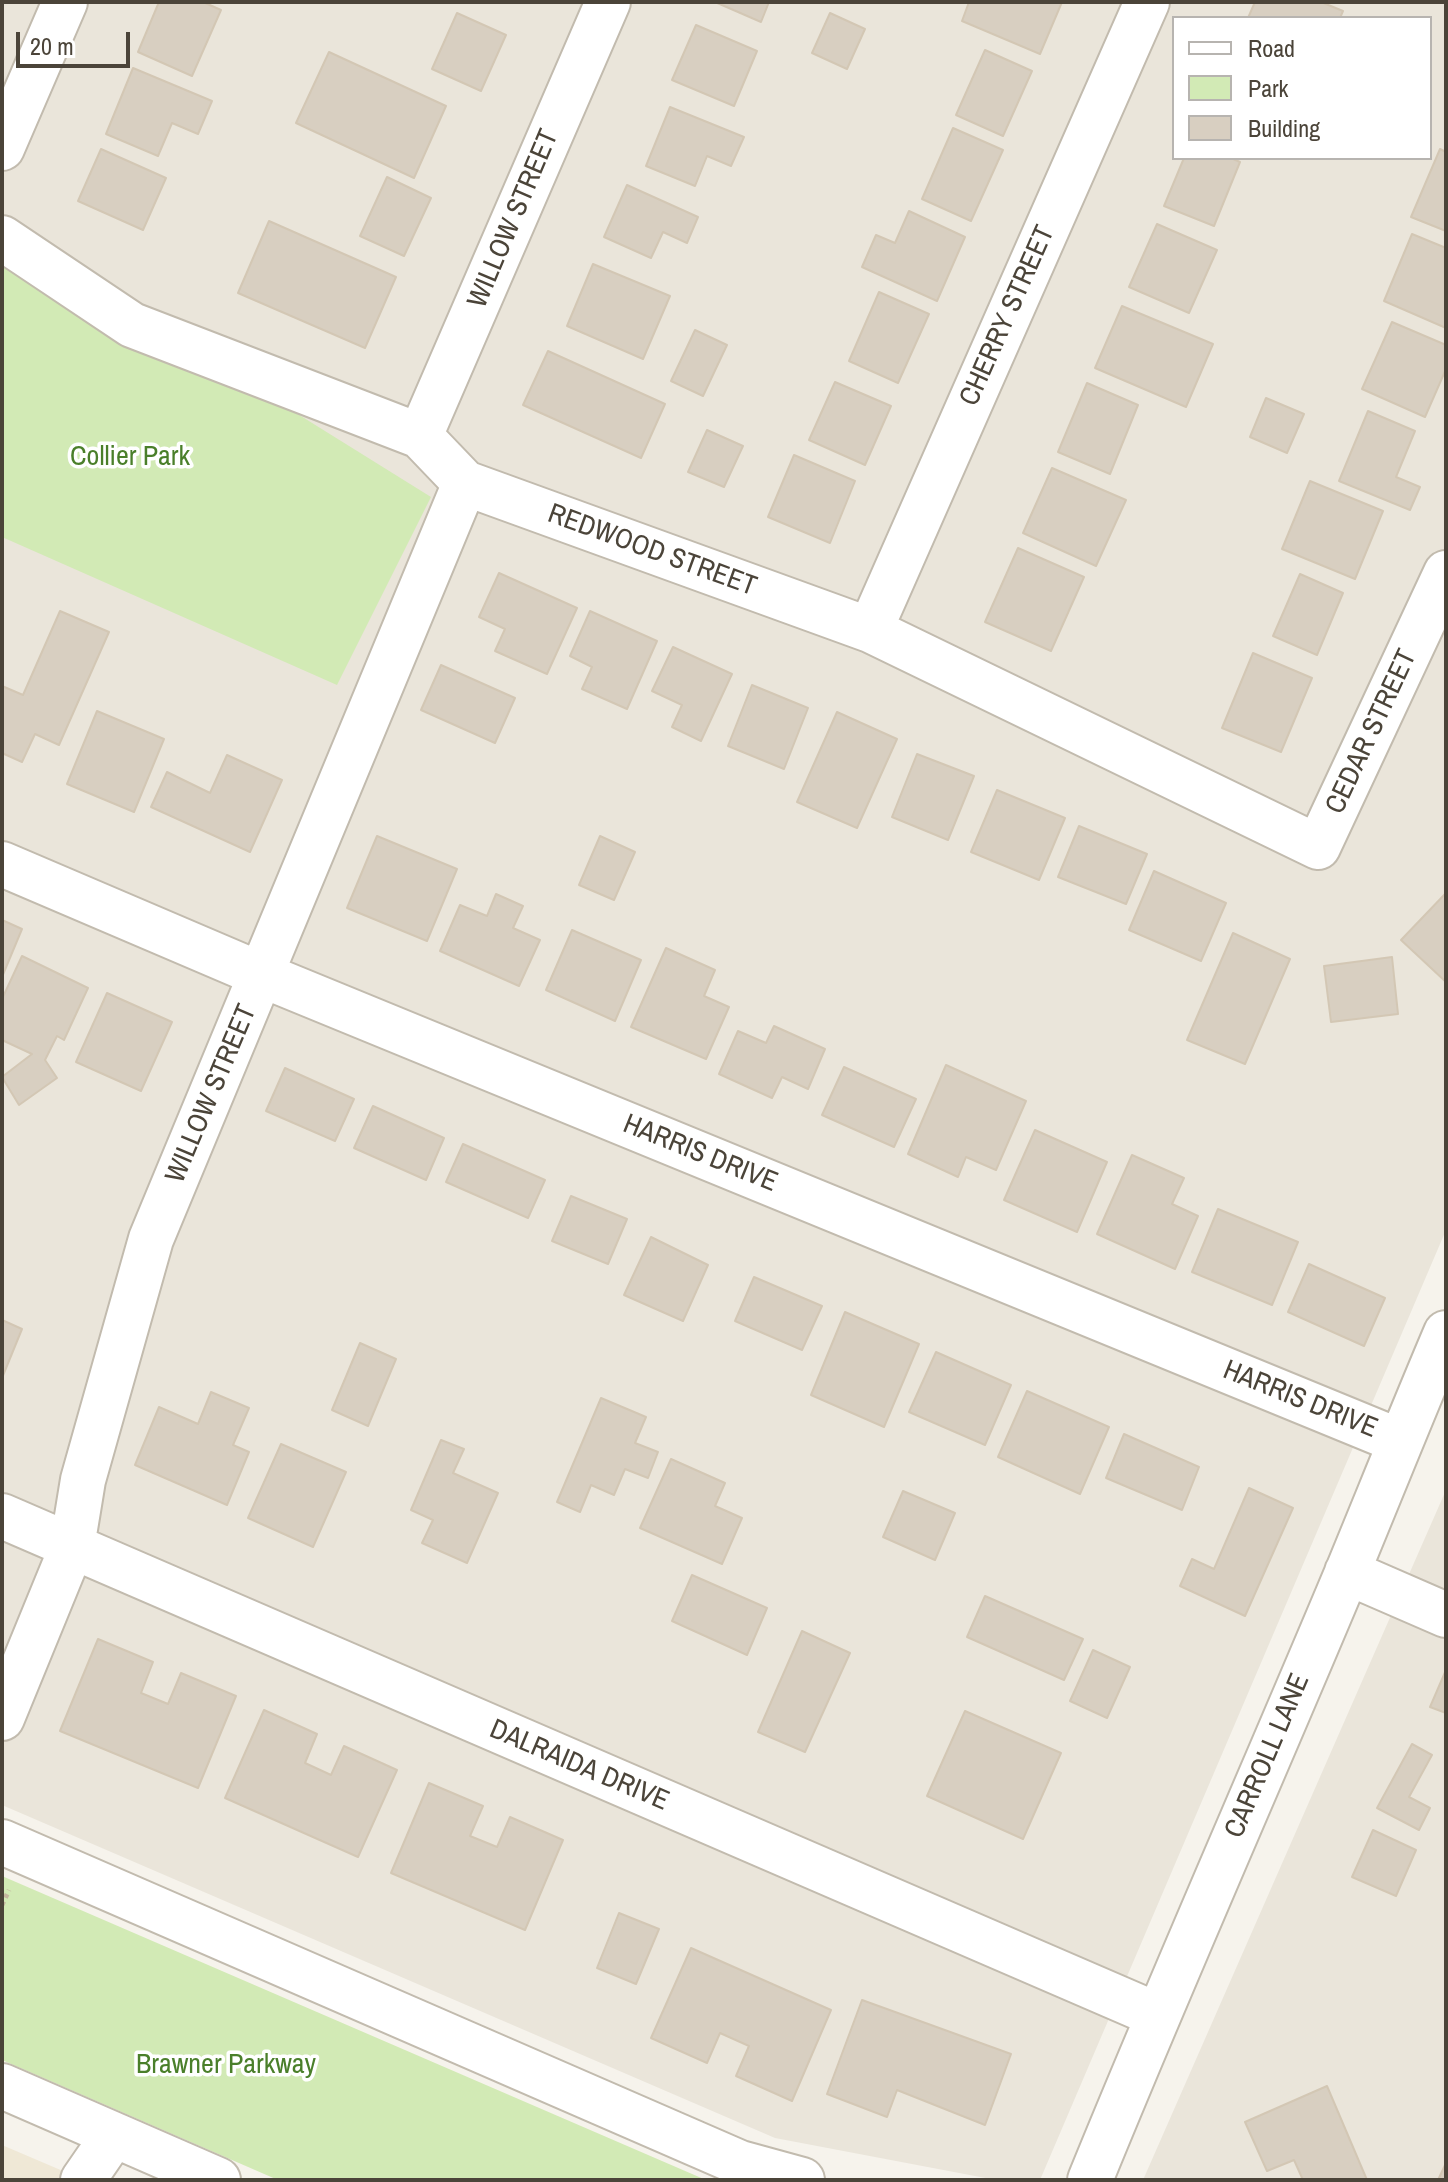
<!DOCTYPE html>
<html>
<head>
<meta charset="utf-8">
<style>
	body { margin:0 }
	#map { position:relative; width:1448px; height:2182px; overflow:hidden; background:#f6f3ec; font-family:"Archivo Narrow",sans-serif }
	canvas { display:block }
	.frame { position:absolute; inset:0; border:4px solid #4b4439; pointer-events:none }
	.legend { position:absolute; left:1172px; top:16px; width:260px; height:144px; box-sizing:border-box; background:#fff; border:2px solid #b7b4b0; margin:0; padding:10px 14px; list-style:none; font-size:24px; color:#4b4439 }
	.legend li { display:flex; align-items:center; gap:16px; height:40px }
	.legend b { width:40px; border:2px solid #b7b4b0 }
	.scale { position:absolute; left:16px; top:32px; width:114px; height:36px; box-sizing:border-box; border:4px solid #4b4439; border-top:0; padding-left:10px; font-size:24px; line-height:28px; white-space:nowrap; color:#4b4439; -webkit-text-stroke:6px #fff; paint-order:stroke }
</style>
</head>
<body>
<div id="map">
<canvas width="1448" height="2182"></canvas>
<div class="frame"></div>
<ul class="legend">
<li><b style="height:10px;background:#fff"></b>Road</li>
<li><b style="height:22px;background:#d2eab5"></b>Park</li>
<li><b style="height:22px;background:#d8cfc1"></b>Building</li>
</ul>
<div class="scale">20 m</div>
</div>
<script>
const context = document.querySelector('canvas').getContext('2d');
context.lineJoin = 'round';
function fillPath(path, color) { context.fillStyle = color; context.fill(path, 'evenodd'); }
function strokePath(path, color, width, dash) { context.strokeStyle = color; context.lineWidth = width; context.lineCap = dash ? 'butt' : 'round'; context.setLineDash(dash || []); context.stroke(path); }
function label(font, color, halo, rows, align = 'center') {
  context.font = font + ' "Archivo Narrow",sans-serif'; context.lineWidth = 7; context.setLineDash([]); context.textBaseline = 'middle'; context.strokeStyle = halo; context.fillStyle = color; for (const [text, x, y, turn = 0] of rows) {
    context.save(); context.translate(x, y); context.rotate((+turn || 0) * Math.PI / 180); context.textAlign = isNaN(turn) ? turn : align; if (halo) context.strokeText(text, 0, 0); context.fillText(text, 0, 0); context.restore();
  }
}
fillPath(new Path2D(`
	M2 2H1446V1230L1040 2180H996L775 2138 2 1805ZM1174 18H1430V158H1174Z
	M1446 1490V2180H1143Z`), '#eae5da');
fillPath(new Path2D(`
	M2 2145 84 2180H2Z`), '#efe8d6');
fillPath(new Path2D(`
	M2 230 431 497 337 685 2 537Z
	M2 1876 706 2180H278L2 2060Z`), '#d2eab5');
const building = new Path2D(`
	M159 2H203L221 10 192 76 138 52Z
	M715 2H769L761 22Z
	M969 2H1062L1040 54 962 21Z
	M1255 2H1321L1343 11 1340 18H1248Z
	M457 13 506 35 481 91 432 69Z
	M830 13 865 29 847 69 812 53Z
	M696 25 757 51 734 106 672 80Z
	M985 50 1032 71 1003 136 956 115Z
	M329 52 446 106 414 178 296 123Z
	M133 68 212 101 198 134 172 123 158 156 106 134Z
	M670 107 744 137 731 166 707 156 695 186 646 166Z
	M953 128 1003 150 971 221 922 199Z
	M101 149 166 178 143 230 78 201Z
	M1440 149 1446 152V231L1411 217Z
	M1184 158H1231L1240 162 1214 226 1164 206Z
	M387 177 431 198 404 256 360 236Z
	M627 185 698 217 687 243 663 232 651 258 604 237Z
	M909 211 965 237 937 301 862 267 876 235 895 243Z
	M269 221 396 277 365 348 238 293Z
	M1157 224 1217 250 1189 313 1129 287Z
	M1412 234 1446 248V328L1384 301Z
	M593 264 670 296 643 359 567 326Z
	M879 292 929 314 898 383 849 361Z
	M1122 306 1213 344 1186 407 1095 368Z
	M1392 322 1446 345V369L1425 417 1362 389Z
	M695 330 727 345 703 396 671 381Z
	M548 351 665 404 641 458 523 405Z
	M835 382 891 406 865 465 809 440Z
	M1087 383 1138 405 1110 474 1058 452Z
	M1266 398 1304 414 1287 453 1250 437Z
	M1368 411 1415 431 1396 477 1420 487 1410 510 1339 481Z
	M707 430 743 446 724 487 688 472Z
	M794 455 855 481 830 543 768 517Z
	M1052 468 1126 500 1096 566 1023 533Z
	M1310 481 1383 511 1355 579 1282 549Z
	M1018 548 1084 577 1051 651 985 622Z
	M499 573 577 608 547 674 495 651 505 629 479 617Z
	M1300 574 1343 593 1317 655 1273 636Z
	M60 611 109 632 59 745 35 734 22 762 2 753V686L23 695Z
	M590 611 657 641 627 709 582 689 592 667 570 656Z
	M673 647 732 674 701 741 672 727 682 705 652 691Z
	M1253 653 1312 678 1281 752 1222 728Z
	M441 665 515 698 495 743 421 710Z
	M752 685 808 708 784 769 728 746Z
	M97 711 164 739 134 812 67 784Z
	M837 712 897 739 857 828 797 802Z
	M917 754 974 776 948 840 892 817Z
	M227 755 282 780 250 852 151 807 167 772 210 793Z
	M997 790 1065 818 1039 880 971 852Z
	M1079 826 1147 854 1126 904 1058 877Z
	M377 836 457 869 427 941 347 908Z
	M600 836 635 852 614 900 579 885Z
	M1154 871 1226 903 1201 961 1129 930Z
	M496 894 523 906 513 928 540 940 519 986 440 951 460 905 487 916Z
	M1445 894 1446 895V982L1401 940Z
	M2 920 22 929 2 977Z
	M572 930 641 960 615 1021 546 990Z
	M1233 933 1290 959 1245 1064 1187 1040Z
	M666 948 715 970 704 996 729 1007 706 1059 631 1027Z
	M22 956 88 988 64 1040 57 1036 45 1060 57 1078 19 1105 2 1077 32 1054 2 1040V999Z
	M1392 957 1398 1014 1331 1022 1324 966Z
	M107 993 172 1022 141 1091 76 1062Z
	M774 1026 825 1049 808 1089 782 1077 772 1098 719 1074 738 1031 766 1043Z
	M946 1065 1026 1101 996 1170 966 1157 958 1177 908 1154Z
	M844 1067 916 1099 894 1147 822 1115Z
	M285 1068 354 1099 335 1141 266 1111Z
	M373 1106 444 1138 426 1180 354 1148Z
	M1035 1130 1107 1162 1077 1232 1004 1200Z
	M463 1144 545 1180 528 1218 446 1182Z
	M1132 1155 1184 1178 1172 1204 1198 1216 1175 1269 1097 1234Z
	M571 1196 627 1219 608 1264 552 1241Z
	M1218 1209 1298 1242 1272 1305 1192 1272Z
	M651 1237 708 1265 683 1321 624 1295Z
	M1309 1264 1385 1298 1364 1346 1288 1312Z
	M754 1277 822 1306 802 1350 735 1321Z
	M845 1312 919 1344 884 1427 811 1395Z
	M2 1320 22 1329 2 1378Z
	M360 1343 396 1359 368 1426 332 1410Z
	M936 1352 1011 1385 985 1445 909 1412Z
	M1027 1391 1109 1427 1080 1494 998 1457Z
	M211 1392 249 1408 233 1445 249 1452 227 1505 135 1465 159 1407 198 1424Z
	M601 1398 646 1417 635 1443 658 1452 648 1478 625 1469 614 1495 591 1485 580 1512 557 1502Z
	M1124 1434 1199 1467 1182 1510 1106 1478Z
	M441 1440 464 1449 453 1473 498 1493 467 1563 422 1543 433 1520 411 1510Z
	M281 1444 346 1472 313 1547 248 1518Z
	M671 1459 725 1483 715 1506 742 1518 722 1564 640 1528Z
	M1249 1488 1293 1508 1245 1616 1180 1586 1192 1559 1214 1569Z
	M903 1491 955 1513 935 1560 883 1537Z
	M692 1575 767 1608 747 1655 672 1621Z
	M985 1596 1083 1639 1064 1680 967 1637Z
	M802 1631 850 1653 805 1752 758 1732Z
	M98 1639 153 1662 141 1693 168 1704 181 1673 236 1696 198 1788 60 1731Z
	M1093 1650 1130 1667 1107 1718 1070 1701Z
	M1446 1670V1713L1430 1707Z
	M264 1710 317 1734 305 1763 331 1775 344 1746 397 1770 358 1857 225 1798Z
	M965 1711 1061 1753 1023 1839 927 1796Z
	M1412 1744 1432 1755 1409 1797 1430 1808 1419 1830 1377 1808Z
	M429 1783 483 1806 470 1836 497 1847 510 1817 563 1840 525 1930 391 1873Z
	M1373 1830 1416 1850 1396 1896 1352 1877Z
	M619 1913 659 1929 636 1984 597 1968Z
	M691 1948 831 2010 792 2101 736 2076 749 2046 720 2033 707 2063 651 2038Z
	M862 2000 1011 2054 985 2125 897 2090 887 2117 827 2094Z
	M1327 2086 1367 2180H1303L1294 2160 1267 2171 1245 2122Z
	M1446 2163V2180H1438Z`);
fillPath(building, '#d8cfc1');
strokePath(building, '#d3c7b4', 2);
const minor = new Path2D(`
	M2 148 65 2
	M2 238 132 325 420 436 465 483 870 630 1318 847 1446 573
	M420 436 608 2
	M870 630 1147 2
	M2 864 262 975 1399 1441
	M2 1516 1157 2015
	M1347 1572 1446 1615
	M2 1718 72 1547 83 1480 151 1239 465 483
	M2 1842 740 2163 802 2180
	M2 2086 218 2180
	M83 2180 114 2135
	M1090 2180C1173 1976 1262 1776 1347 1573 1380 1493 1412 1413 1446 1333`);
strokePath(minor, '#c2bbae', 48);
strokePath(new Path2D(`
	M2 1905 9 1890`), '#c4b79f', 5, [4, 4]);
strokePath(minor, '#fff', 44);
label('28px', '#4b4439', '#fff', [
	["WILLOW STREET",514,219,-67],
	["CHERRY STREET",1008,316,-66],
	["REDWOOD STREET",652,551,20],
	["CEDAR STREET",1372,732,-65],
	["WILLOW STREET",212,1094,-67],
	["HARRIS DRIVE",700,1154,22],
	["HARRIS DRIVE",1300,1400,22],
	["CARROLL LANE",1268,1756,-67],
	["DALRAIDA DRIVE",579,1766,23]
]);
label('28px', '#4a7f2a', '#fff', [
	["Collier Park",130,457],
	["Brawner Parkway",226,2065]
]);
</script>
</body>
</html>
